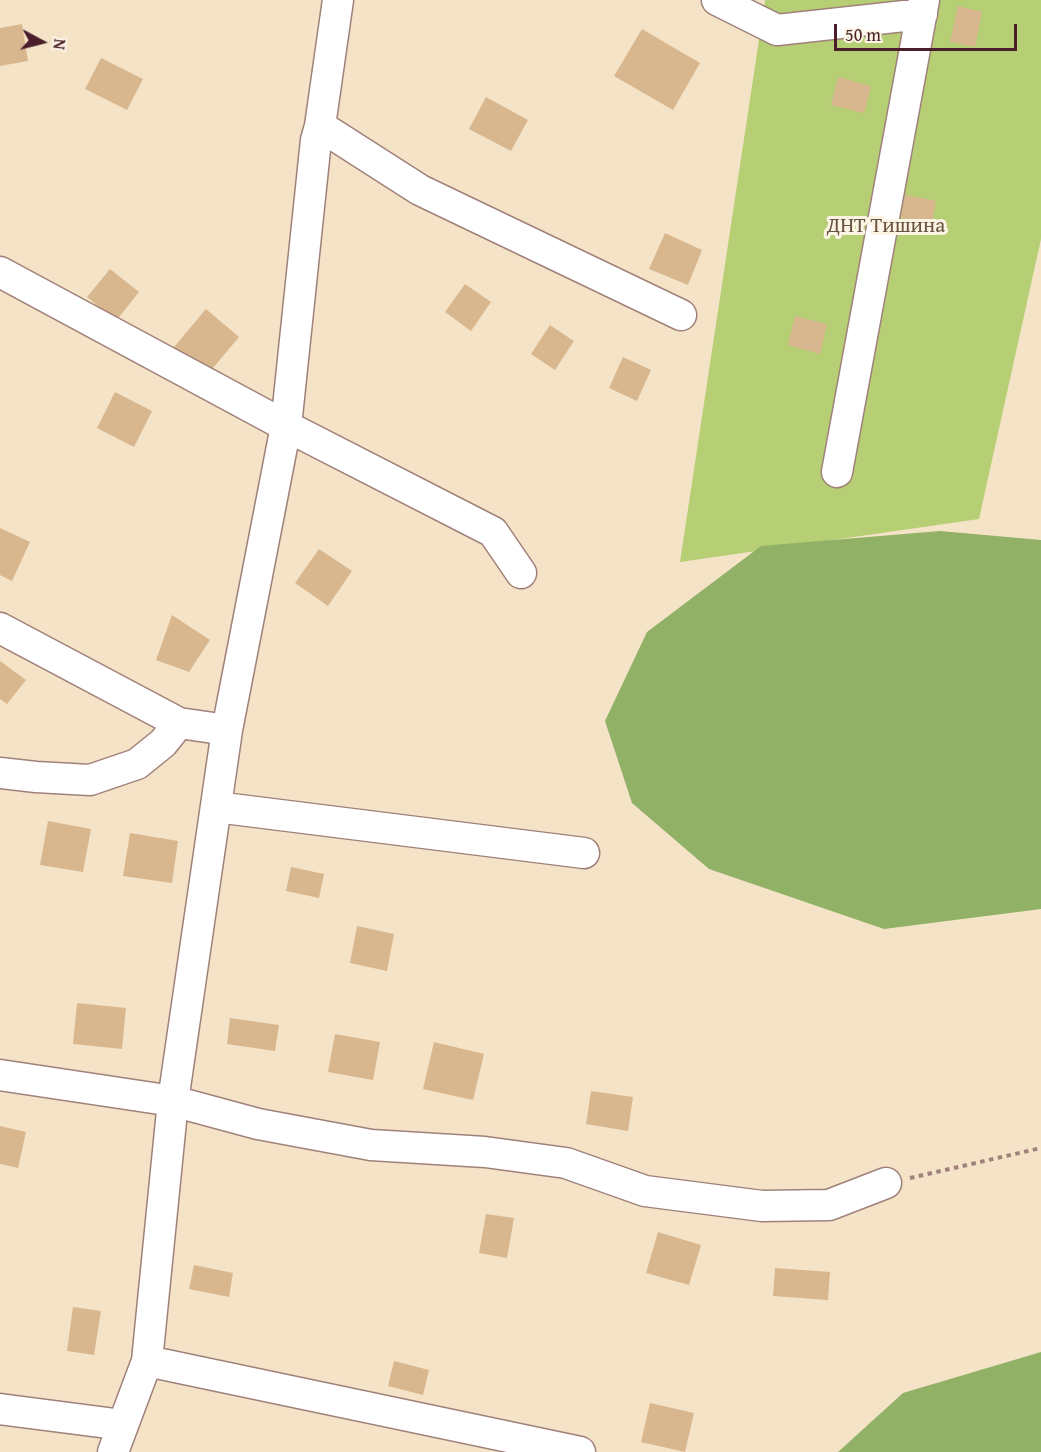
<!DOCTYPE html>
<html>
<head>
<meta charset="utf-8">
<style>
	body { margin:0 }
	#map { position:relative; width:1041px; height:1452px; overflow:hidden; background:#f5e3c8; font-family:"Gentium Book Plus",serif }
	canvas { display:block }
	.north { position:absolute; left:12px; top:12px; width:60px; height:60px; -webkit-text-stroke:4px #fcf5e5; paint-order:stroke; rotate:97deg; font-size:16px; font-weight:700; line-height:24px; text-align:center; color:#4a1f2b }
	.north::after { content:''; display:block; margin:auto; width:21px; height:27px; background:#4a1f2b; clip-path:polygon(50% 0,100% 100%,50% 72%,0 100%) }
	.scale { position:absolute; left:834px; top:24px; width:183px; height:27px; box-sizing:border-box; border:3px solid #4a1f2b; border-top:0; padding-left:8px; font-size:18px; line-height:21px; white-space:nowrap; color:#4a1f2b; -webkit-text-stroke:4px #fcf5e5; paint-order:stroke }
</style>
</head>
<body>
<div id="map">
<canvas width="1041" height="1452"></canvas>
<div class="north">N</div>
<div class="scale">50 m</div>
</div>
<script>
const context = document.querySelector('canvas').getContext('2d');
context.lineJoin = 'round';
function fillPath(path, color) { context.fillStyle = color; context.fill(path, 'evenodd'); }
function strokePath(path, color, width, dash) { context.strokeStyle = color; context.lineWidth = width; context.lineCap = dash ? 'butt' : 'round'; context.setLineDash(dash || []); context.stroke(path); }
function label(font, color, halo, rows, align = 'center') {
  context.font = font + ' "Gentium Book Plus",serif'; context.lineWidth = 6; context.setLineDash([]); context.textBaseline = 'middle'; context.strokeStyle = halo; context.fillStyle = color; for (const [text, x, y, turn = 0] of rows) {
    context.save(); context.translate(x, y); context.rotate((+turn || 0) * Math.PI / 180); context.textAlign = isNaN(turn) ? turn : align; if (halo) context.strokeText(text, 0, 0); context.fillText(text, 0, 0); context.restore();
  }
}
fillPath(new Path2D(`
	M765 0H1041V239L979 519 680 562Z`), '#b6ce74');
fillPath(new Path2D(`
	M940 531 1041 540V909L884 929 709 869 632 803 605 721 647 632 761 546Z
	M1041 1352V1452H838L903 1393Z`), '#90b166');
fillPath(new Path2D(`
	M958 6 982 12 975 47 950 42Z
	M22 24 28 61 0 66V28Z
	M642 29 700 63 673 110 614 76Z
	M101 58 143 79 127 110 85 89Z
	M838 77 871 86 864 113 831 105Z
	M486 97 528 120 511 151 469 129Z
	M905 195 936 201 932 224 900 217Z
	M665 233 702 250 688 285 649 269Z
	M110 269 139 292 116 321 87 297Z
	M465 284 491 302 471 331 445 312Z
	M206 309 239 337 207 375 174 347Z
	M795 316 827 324 820 354 788 345Z
	M550 325 574 341 555 370 531 354Z
	M623 357 651 370 637 401 609 388Z
	M115 392 152 411 134 447 97 428Z
	M0 528 30 542 12 581 0 575Z
	M319 549 352 571 328 606 295 583Z
	M172 615 210 640 189 672 156 660Z
	M0 661 26 680 7 704 0 699Z
	M48 821 91 829 83 872 40 865Z
	M130 833 178 841 172 883 123 876Z
	M291 867 324 874 319 898 286 891Z
	M357 926 394 934 387 971 350 963Z
	M77 1003 126 1008 122 1049 73 1044Z
	M230 1018 279 1025 275 1051 227 1044Z
	M335 1034 380 1042 373 1080 328 1072Z
	M434 1042 484 1054 473 1100 423 1089Z
	M591 1091 633 1097 628 1131 586 1124Z
	M0 1126 26 1132 18 1168 0 1164Z
	M486 1214 514 1218 507 1258 479 1253Z
	M658 1232 701 1245 689 1285 646 1273Z
	M194 1265 233 1273 229 1297 189 1289Z
	M775 1268 830 1272 828 1300 773 1296Z
	M73 1307 101 1311 94 1355 67 1351Z
	M394 1361 429 1370 423 1395 388 1386Z
	M650 1403 694 1413 685 1452 641 1442Z`), '#d8b78e');
const minor = new Path2D(`
	M717 0 777 30 922 14
	M320 126 420 190 681 315
	M0 272 286 426 493 532 521 573
	M837 472 924 0
	M0 628 179 723 227 730
	M0 773 36 777 90 780 137 764 163 743 179 723
	M216 807 584 853
	M0 1075 173 1101 258 1124 371 1145 485 1152 566 1163 645 1191 762 1206 829 1205 886 1183
	M147 1361 580 1452
	M0 1409 123 1425
	M113 1452 147 1361 173 1101 227 730 286 426 316 140 320 126 338 0`);
strokePath(minor, '#a0817a', 33);
strokePath(new Path2D(`
	M910 1178 1041 1148`), '#a0817a', 4, [4.5, 4.5]);
strokePath(minor, '#fff', 30);
label('21px', '#6a5441', '#fcf5e5', [
	["ДНТ Тишина",886,227]
]);
</script>
</body>
</html>
